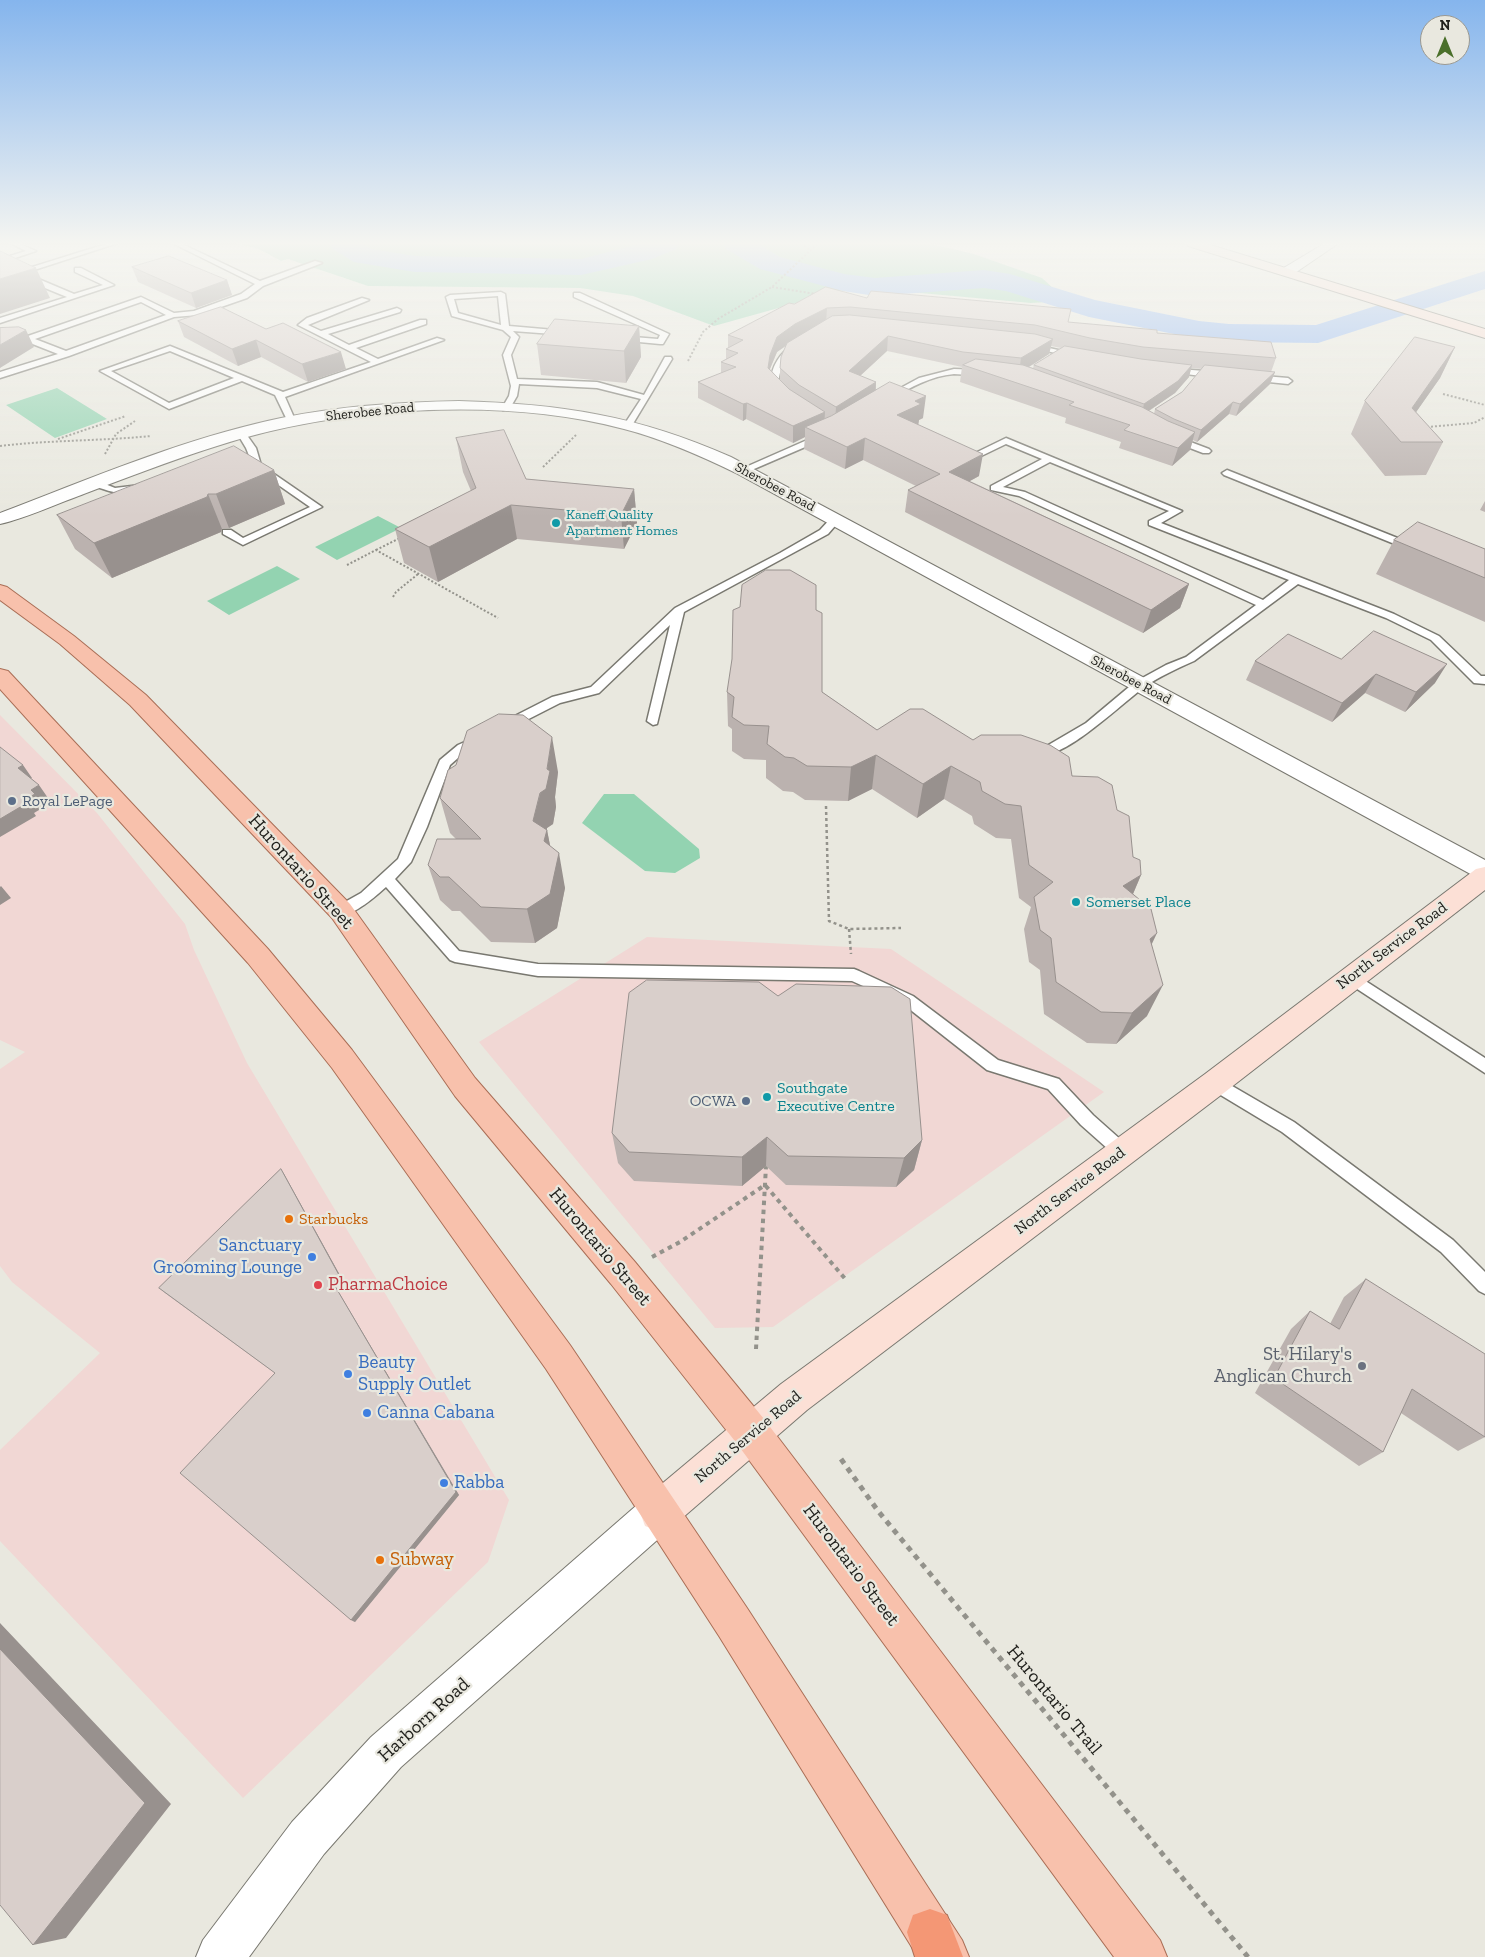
<!DOCTYPE html>
<html>
<head>
<meta charset="utf-8">
<style>
	body { margin:0 }
	#map { position:relative; width:1485px; height:1957px; overflow:hidden; background:#e9e8df; font-family:"Zilla Slab",serif }
	canvas { display:block }
	.north { position:absolute; left:1420px; top:15px; width:50px; height:50px; box-sizing:border-box; background:#e9e8df; border:1px solid #999891; border-radius:50%; rotate:0deg; font-size:14px; font-weight:700; line-height:20px; text-align:center; color:#21211d }
	.north::after { content:''; display:block; margin:auto; width:18px; height:22px; background:#4b702b; clip-path:polygon(50% 0,100% 100%,50% 72%,0 100%) }
</style>
</head>
<body>
<div id="map">
<canvas width="1485" height="1957"></canvas>
<div class="north">N</div>
</div>
<script>
const context = document.querySelector('canvas').getContext('2d');
context.lineJoin = 'round';
function fillPath(path, color) { context.fillStyle = color; context.fill(path, 'evenodd'); }
function strokePath(path, color, width, dash) { context.strokeStyle = color; context.lineWidth = width; context.lineCap = dash ? 'butt' : 'round'; context.setLineDash(dash || []); context.stroke(path); }
function label(font, color, halo, rows, align = 'center') {
  context.font = font + ' "Zilla Slab",serif'; context.lineWidth = 4.5; context.setLineDash([]); context.textBaseline = 'middle'; context.strokeStyle = halo; context.fillStyle = color; for (const [text, x, y, turn = 0] of rows) {
    context.save(); context.translate(x, y); context.rotate((+turn || 0) * Math.PI / 180); context.textAlign = isNaN(turn) ? turn : align; if (halo) context.strokeText(text, 0, 0); context.fillText(text, 0, 0); context.restore();
  }
}
fillPath(new Path2D(`
	M0 715 97 813 185 924 194 950 247 1063 509 1500 488 1562 243 1798 0 1541V1450L100 1353 12 1282 0 1266V1069L25 1052 0 1040Z
	M647 937 891 949 1104 1092 773 1327 715 1328 479 1042Z`), '#f1d7d4');
fillPath(new Path2D(`
	M235 243H928L974 254 1042 278 1067 301 1031 303 854 287 714 326 633 296 580 288 368 286 288 259 281 261 259 249Z
	M57 388 107 419 55 438 6 405Z
	M378 516 401 528 337 560 315 547Z
	M277 566 300 579 229 615 207 601Z
	M604 794H634L699 849 700 858 675 873 645 871 582 823Z`), '#93d3b1');
fillPath(new Path2D(`
	M330 243H361L372 249 415 256 581 259 643 243H679L676 249 652 259 581 275 415 272 354 262 333 249Z
	M723 243H757L780 257 844 274 875 278 984 270 1010 274 1095 300 1199 321 1229 324 1316 325 1485 271V289L1318 343 1229 342 1199 339 1089 317 1006 291 984 288 875 296 843 291 760 269 726 249Z`), '#90b7f4');
const lane = new Path2D(`
	M10 243H18L36 251 0 263V259L26 251Z
	M109 243H118L0 281V277Z
	M172 243H180L260 281 315 261 322 263 263 286 247 298 198 315 174 317 69 356 0 378V372L58 354 25 341V337L141 297 174 313 194 311 241 294 255 284ZM141 302 166 315 66 351 35 339Z
	M75 268H81L114 285 0 323V318L67 297 23 279V275H29L74 294 103 285 75 272Z
	M501 292 505 294 509 326 566 331 570 333 566 335 513 331 519 337 511 355 517 379 597 382 644 395 665 357H671L672 359 631 427 628 428 624 425 641 399 597 388 519 384 517 396 510 408 503 410 502 408 509 396 511 386 503 355 511 337 503 330 452 316 446 297 450 295ZM498 296 501 325 458 313 454 299Z
	M574 293H580L669 334 663 344H660L618 340 617 338 621 336 658 339 660 335 574 297Z
	M362 298 369 300 308 325 321 331 397 308 401 310 400 312 328 334 349 345 420 320H426V324L356 348 378 359 437 338 444 340 285 397 296 422 295 424 292 425 288 422 275 395 242 381 169 409 100 371 170 346 283 392 371 362 298 325 307 318ZM170 351 234 378 169 403 111 371Z
	M795 342 802 344C787 359 781 361 778 384L784 392 777 394 770 384C772 364 780 354 795 342Z
	M1027 343 1076 354 1080 356 1076 358 1030 347H1027Z
	M1167 368 1217 372 1221 375 1217 378 1170 372H1167Z
	M954 369 981 370 985 372C978 377 963 374 954 374 931 376 911 387 891 399L884 397 919 378Z
	M1252 375 1288 378 1292 381 1288 384 1249 380V376Z
	M241 430 244 431 256 448 261 465 322 507 243 545 223 534V530H231L243 538 310 507 254 468 246 448 237 433Z
	M823 433 826 434V438L747 472H741L739 470Z
	M1172 435 1209 449 1211 451 1209 453H1203L1169 440V436Z
	M1006 438 1182 511 1161 523 1394 614 1439 636 1481 676H1485V684L1474 683 1431 640 1386 618 1298 584 1194 661C1176 669 1158 677 1143 688 1125 701 1065 758 1045 753L1043 750 1045 747 1086 723 1135 682 1166 665 1186 657 1256 605 1019 496 991 490V486L1042 459 1006 444 975 459 972 460 967 457ZM1050 462 1169 511 1149 521V525L1289 580 1263 600 1025 492 1003 487Z
	M1227 470 1415 545 1416 547 1411 550 1407 549 1224 475 1222 473Z
	M95 480 115 488 140 485 145 488C130 499 107 491 92 485L90 483Z
	M836 516 841 519 828 534 684 612 657 724 653 725 647 721 670 625 599 693 560 703 511 728 507 729 501 725 503 722 552 697 591 687 675 608 780 553 820 530 832 517Z
	M478 736 482 737 484 740 466 751 450 765 427 827 411 862 395 879 459 951 538 964 854 969 859 971 913 996 998 1060 1059 1079 1093 1115 1129 1147 1131 1152 1129 1157 1123 1160 1117 1157 1081 1125 1048 1089 987 1070 903 1004 852 981 538 976 455 962 450 960 386 887C375 897 350 919 336 915L334 911 336 907 361 893 398 859 440 760 458 745Z
	M1350 971 1485 1058V1073L1345 981 1343 977 1345 973Z
	M1215 1076 1294 1122 1453 1240 1485 1272V1294L1479 1291 1441 1252 1282 1132 1209 1088 1207 1083 1209 1078Z`);
const street = new Path2D(`
	M1325 243H1339L1292 275H1282L1280 272 1282 269Z
	M459 401C560 404 637 415 731 457L1485 860V880L1476 877 738 474C701 456 663 439 624 429 501 396 337 407 217 446 169 461 123 479 76 497 51 506 26 518 0 524V513C92 478 185 438 281 418 340 406 399 402 459 401Z
	M659 1493 673 1498 678 1512 673 1526 401 1767 324 1854 249 1957H196L203 1940 292 1822 371 1737 645 1498Z`);
const secondary = new Path2D(`
	M1186 243H1204L1485 329V338L1188 246Z
	M1485 867V890L1225 1092 807 1410 673 1526 659 1531 645 1526 640 1512 645 1498 781 1384 1205 1074 1476 869Z`);
const primary = new Path2D(`
	M0 585 7 587 74 636 146 695 350 904 475 1078 635 1262 764 1419 1160 1940 1167 1957H1114L738 1445 611 1284 455 1096 332 918 130 705 60 644 0 600Z
	M0 669 8 671 268 949 352 1050 570 1345 747 1608 962 1940 969 1957H918L719 1636 546 1369 332 1068 248 963 0 689Z`);
const highway = new Path2D(`
	M930 1909 947 1915 963 1957H915L907 1932 913 1915Z`);
strokePath(lane, '#797870', 3);
strokePath(street, '#797870', 2);
strokePath(secondary, '#797870', 2);
strokePath(primary, '#aa6e56', 2);
strokePath(highway, '#aa6e56', 2);
strokePath(new Path2D(`
	M801 243 811 251
	M772 287 816 294
	M688 361 703 332 718 319 772 287 818 243
	M1443 394 1485 405
	M1427 427 1474 423 1485 417
	M58 439 126 416
	M0 446C50 440 101 441 151 436
	M105 454 116 434 135 421
	M543 467 576 435
	M376 550 400 538
	M347 565 376 550 498 618
	M393 597 396 592 418 574`), '#93928b', 2, [2, 2]);
strokePath(new Path2D(`
	M826 806 829 921 849 929 901 928
	M849 929 851 954`), '#93928b', 2.5, [3, 3]);
strokePath(new Path2D(`
	M652 1257 680 1242 765 1185 847 1281
	M756 1349 766 1166`), '#93928b', 4, [4.5, 4.5]);
strokePath(new Path2D(`
	M841 1459 878 1511 1248 1957`), '#93928b', 5, [5.5, 5.5]);
fillPath(lane, '#fff');
fillPath(street, '#fff');
fillPath(secondary, '#fce0d6');
fillPath(primary, '#f8c1ac');
fillPath(highway, '#f49775');
fillPath(new Path2D(`
	M132 267 227 280 232 295 196 308 138 282Z
	M867 298 1157 333 1276 358 1271 372H1275L1270 384 1236 416 1229 414 1197 442 1193 440 1190 450 1172 466 1119 448 1121 442 1065 423 1066 418 960 382 962 367 887 351 860 376 876 382V390L923 418 919 420 918 425 979 476 970 481 1189 584 1180 608 1143 633 905 512 908 490 916 486 863 460 845 469 804 449 805 437 793 443 746 419 743 421 698 398V382L721 373V362L726 359V349L728 348V335L794 304ZM786 346 780 368V380L770 369 777 352ZM1051 346 1061 348 1034 365 1033 368 1029 367 1049 354ZM1191 368 1202 369 1182 392 1155 409 1154 414 1149 411 1175 393 1189 377Z
	M221 307 346 369 308 382 261 357 238 366 184 337 178 321Z
	M639 326 641 357 626 383 541 375 537 344Z
	M1455 347 1440 378 1416 412 1443 442 1426 475 1385 476 1351 434 1365 401Z
	M456 438 526 479 634 489 637 523 624 549 517 539 438 582 404 563 395 529 471 491 463 472Z
	M274 470 285 504 229 528 222 529 221 532 112 578 75 549 57 515Z
	M1485 501V512L1480 510Z
	M1394 540 1485 549V622L1376 574Z
	M816 610 822 692 877 730 973 740 1072 776 1117 810 1133 857 1141 875 1133 894 1152 944 1147 1016 1116 1044 1087 1043 1044 1014 1040 970 1029 962 1024 929 1031 907 1019 898 1011 839 996 838 974 824 972 816 944 799 917 818 872 789 848 801 805 800 793 792 783 791 766 778V760L744 759 732 751V729L728 726 727 692Z
	M1341 659 1435 683 1405 712 1365 693 1332 722 1246 680 1255 661Z
	M456 765 558 772 555 797 556 807 553 824 547 828V830L550 846 565 888 557 928 535 943 491 942 460 911H452L440 900 428 865 456 839 450 833 440 798Z
	M612 1133 922 1140 914 1170 896 1187 786 1185 766 1166 742 1186 634 1181 618 1163Z
	M281 1169 284 1174 342 1279 335 1286 459 1495 355 1622 351 1620 275 1373 165 1293 159 1288Z
	M1366 1279 1485 1437 1458 1451 1401 1413 1383 1452 1359 1466 1255 1393 1291 1329 1310 1311 1330 1324 1344 1297Z`), '#bbb2af');
fillPath(new Path2D(`
	M36 268 50 298 0 314V279Z
	M227 280 232 295 196 308 191 293Z
	M827 308 826 323 795 339 777 352 769 371 768 368 770 355 777 337 795 324Z
	M639 326 641 357 626 383 624 351Z
	M26 330 34 347 0 368V345Z
	M888 336 887 351 848 387 849 371Z
	M1053 339 1049 354 1019 373 1021 358Z
	M256 340 261 357 238 366 232 349Z
	M1455 347 1440 378 1398 438 1412 408Z
	M341 352 346 369 308 382 302 364Z
	M1192 365 1189 377 1175 393 1141 416 1144 404Z
	M1275 372 1270 384 1236 416 1240 404Z
	M876 382 875 398 835 423 836 407Z
	M926 396 923 418 919 420 918 426 897 415 915 401Z
	M1233 402 1229 414 1197 442 1201 430Z
	M747 403 746 419 743 421V404Z
	M825 412 824 429 805 427V437L793 443V426Z
	M1195 432 1190 450 1172 466 1178 448Z
	M865 438 863 460 845 469 847 447Z
	M983 454 979 476 946 494 949 472Z
	M274 470 285 504 229 528 216 494Z
	M634 489 637 523 624 549 621 515Z
	M208 494 222 529 221 532 112 578 94 543Z
	M511 505 517 539 438 582 429 547Z
	M1189 584 1180 608 1143 633 1151 610Z
	M1447 664 1435 683 1405 712 1416 692Z
	M1376 674 1365 693 1332 722 1342 703Z
	M552 737 558 772 555 797 556 807 553 824 547 828 541 856 533 821 547 769Z
	M876 755 872 789 848 801 851 767Z
	M23 765 32 778 27 781 18 768Z
	M951 766 944 799 917 818 923 784Z
	M39 785 48 798 41 802 44 807 34 813 36 816 0 837V819L24 800 31 790Z
	M547 830 554 865 544 841Z
	M559 853 565 888 557 928 535 943 527 909Z
	M1141 875 1127 908 1123 886Z
	M1 886 11 898 0 905V887Z
	M1157 933 1142 965 1150 939Z
	M1163 985 1147 1016 1116 1044 1132 1013Z
	M767 1137 766 1166 742 1186V1157Z
	M922 1140 914 1170 896 1187 904 1158Z
	M281 1169 284 1174 342 1279 335 1286 459 1495 355 1622 351 1620 332 1281Z
	M0 1623 171 1804 66 1938 33 1945 0 1649Z`), '#98918e');
const building = new Path2D(`
	M0 251 36 268 0 279Z
	M169 256 227 280 191 293 132 267Z
	M826 287 867 298 871 291 1071 309 1068 322 1157 330V333L1271 342 1276 358 1143 347 1090 338 1035 325 850 307 827 308 795 324 777 337 770 355 768 368 789 389 825 412 793 426 747 403 743 404 698 382 736 367 721 362 738 353 726 349 743 340 728 335 789 303 794 304Z
	M221 307 266 329 283 323 341 352 302 364 256 340 232 349 178 321Z
	M850 315 1035 334 1053 339 1021 358 963 352 888 336 849 371 876 382 836 407 799 385 780 368 781 357 787 343 832 316Z
	M555 319 639 326 624 351 537 344Z
	M19 327 26 330 0 345V328Z
	M1415 337 1455 347 1412 408 1443 442H1401L1365 401Z
	M1065 346 1141 359 1192 365 1178 381 1144 404 1034 365Z
	M976 359 1023 365 1142 407 1168 421 1195 432 1178 448 1124 430 1130 425 1069 405 1074 402 963 365Z
	M1205 365 1275 372 1240 404 1233 402 1201 430 1174 419 1155 409 1182 392Z
	M890 382 926 396 915 401 921 404 897 415 983 454 949 472 1189 584 1151 610 908 490 940 474 865 438 847 447 805 427 831 416Z
	M504 430 526 479 634 489 621 515 511 505 429 547 395 529 476 488 456 438Z
	M234 446 274 470 216 494H208L207 497 94 543 57 515Z
	M1418 522 1485 549V578L1394 540Z
	M766 570H790L816 585V610L822 613V692L877 730 910 709H923L973 740 981 735H1021L1050 745 1069 757 1072 776 1098 777 1112 785 1117 810 1129 816 1133 857 1140 860 1141 875 1123 886 1151 909 1157 933 1150 939 1163 985 1132 1013 1101 1012 1056 982 1051 938 1040 930 1034 897 1053 882 1029 865 1021 806 1005 804 982 791 980 782 951 766 923 784 876 755 851 767 807 766 794 758 785 757 767 744 769 726 744 725 732 717 734 697 727 692 732 659 733 610 740 607 742 585Z
	M1374 631 1447 664 1416 692 1376 674 1342 703 1255 661 1288 634 1341 659Z
	M499 714 523 715 552 737 547 769 550 771 546 789 540 793 533 821 547 830 544 841 559 853 550 894 527 909 481 907 449 877H440L428 865 437 839H481L440 798 448 770 456 765 467 731Z
	M0 747 23 765 18 768 39 785 31 790 35 794 24 800 27 803 0 819Z
	M647 980 759 982 778 996 796 984 891 987 910 999 922 1140 904 1158 788 1156 767 1137 742 1157 629 1152 612 1133 629 993Z
	M281 1169 339 1275 332 1281 456 1492 351 1620 180 1473 275 1373 159 1288Z
	M1366 1279 1485 1354V1437L1412 1389 1383 1452 1274 1378 1310 1311 1339 1329Z
	M0 1649 145 1803 33 1945 0 1905Z`);
fillPath(building, '#d9cfcb');
strokePath(building, '#98918e', 1);
const sky = context.createLinearGradient(0, 0, 0, 517);
sky.addColorStop(0, '#85b5ed');
sky.addColorStop(0.47, '#f5f5f1');
sky.addColorStop(1, '#f5f5f100');
context.fillStyle = sky;
context.fillRect(0, 0, 1485, 517);
for (const [x, y, r, color] of [
	[556,523,5,"#0f9aa8"],
	[12,801,5,"#5c6f8a"],
	[1076,902,5,"#0f9aa8"],
	[767,1097,5,"#0f9aa8"],
	[746,1101,5,"#5c6f8a"],
	[289,1219,5,"#e8710a"],
	[312,1257,5,"#3f7fe0"],
	[318,1285,5,"#e0444e"],
	[1362,1366,5,"#6b7280"],
	[348,1374,5,"#3f7fe0"],
	[367,1413,5,"#3f7fe0"],
	[444,1483,5,"#3f7fe0"],
	[380,1560,5,"#e8710a"]
]) { const dot = new Path2D(); dot.arc(x, y, r, 0, 2 * Math.PI); context.fillStyle = color; context.fill(dot); strokePath(dot, '#e9e8df', 2); }
label('14px', '#21211d', '#e9e8df', [
	["Sherobee Road",370,412,-6],
	["Sherobee Road",775,487,28],
	["Sherobee Road",1131,680,28]
]);
label('14px', '#0d838f', '#e9e8df', [
	["Kaneff Quality",566,515],
	["Apartment Homes",566,531]
], 'left');
label('16px', '#4e5e75', '#e9e8df', [
	["Royal LePage",22,801],
	["OCWA",736,1101,"right"]
], 'left');
label('16px', '#0d838f', '#e9e8df', [
	["Somerset Place",1086,902],
	["Southgate",777,1088],
	["Executive Centre",777,1106]
], 'left');
label('16px', '#21211d', '#e9e8df', [
	["North Service Road",1392,946,-37],
	["North Service Road",1070,1191,-37],
	["North Service Road",748,1437,-40]
]);
label('16px', '#c56008', '#e9e8df', [
	["Starbucks",299,1219]
], 'left');
label('19px', '#21211d', '#e9e8df', [
	["Hurontario Street",301,872,48],
	["Hurontario Street",600,1247,50],
	["Hurontario Street",851,1565,53],
	["Hurontario Trail",1054,1700,50],
	["Harborn Road",424,1720,-42]
]);
label('19px', '#366cbe', '#e9e8df', [
	["Sanctuary",302,1246,"right"],
	["Grooming Lounge",302,1268,"right"],
	["Beauty",358,1363],
	["Supply Outlet",358,1385],
	["Canna Cabana",377,1413],
	["Rabba",454,1483]
], 'left');
label('19px', '#be3a42', '#e9e8df', [
	["PharmaChoice",328,1285]
], 'left');
label('19px', '#5b616d', '#e9e8df', [
	["St. Hilary's",1352,1355],
	["Anglican Church",1352,1377]
], 'right');
label('19px', '#c56008', '#e9e8df', [
	["Subway",390,1560]
], 'left');
</script>
</body>
</html>
